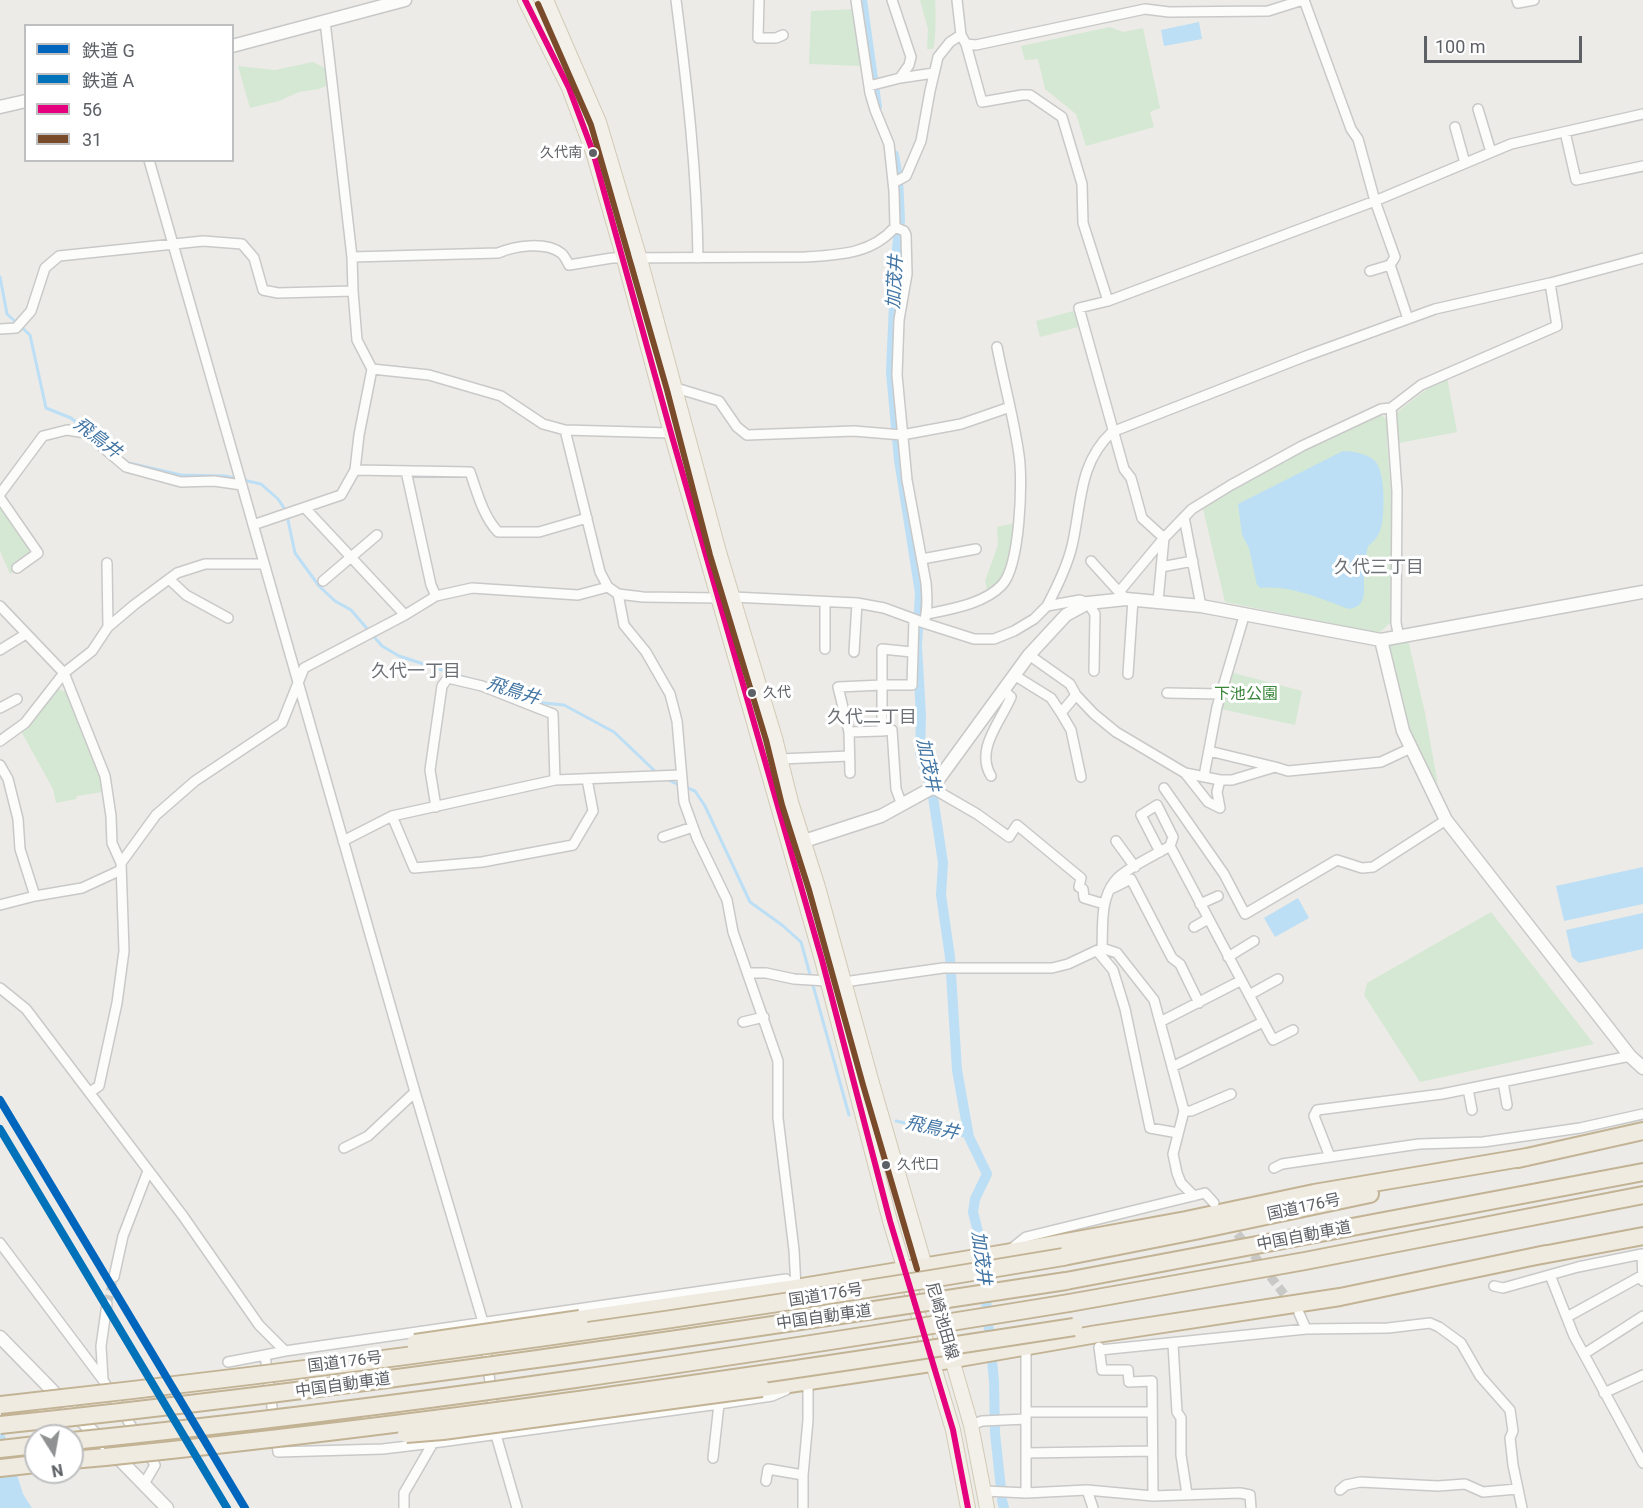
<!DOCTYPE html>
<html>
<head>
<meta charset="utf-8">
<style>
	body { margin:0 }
	#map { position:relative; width:1643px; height:1508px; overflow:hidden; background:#ecebe7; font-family:Roboto,"Noto Sans JP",sans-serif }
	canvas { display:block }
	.legend { position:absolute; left:24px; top:24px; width:210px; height:138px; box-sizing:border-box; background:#fff; border:2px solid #bebfc1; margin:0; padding:8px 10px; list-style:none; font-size:18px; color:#5d6065 }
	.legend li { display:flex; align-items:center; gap:12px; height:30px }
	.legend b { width:30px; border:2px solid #bebfc1 }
	.north { position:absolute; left:24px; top:1424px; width:60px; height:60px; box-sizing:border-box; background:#fff; border:2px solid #bebfc1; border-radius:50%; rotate:169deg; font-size:16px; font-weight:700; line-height:24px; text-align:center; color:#5d6065 }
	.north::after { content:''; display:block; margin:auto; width:21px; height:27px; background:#8f9192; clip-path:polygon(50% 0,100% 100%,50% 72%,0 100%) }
	.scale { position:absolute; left:1424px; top:36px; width:158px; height:27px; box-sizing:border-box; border:3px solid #5d6065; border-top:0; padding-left:8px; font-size:18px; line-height:21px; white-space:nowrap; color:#5d6065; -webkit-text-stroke:4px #fff; paint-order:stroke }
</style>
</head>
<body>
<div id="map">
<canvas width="1643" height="1508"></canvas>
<ul class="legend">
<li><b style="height:8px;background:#0065bd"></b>鉄道 G</li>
<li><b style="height:8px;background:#0072ba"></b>鉄道 A</li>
<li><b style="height:8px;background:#e5007d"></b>56</li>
<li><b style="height:8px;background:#7a4b2a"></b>31</li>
</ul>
<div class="north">N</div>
<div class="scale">100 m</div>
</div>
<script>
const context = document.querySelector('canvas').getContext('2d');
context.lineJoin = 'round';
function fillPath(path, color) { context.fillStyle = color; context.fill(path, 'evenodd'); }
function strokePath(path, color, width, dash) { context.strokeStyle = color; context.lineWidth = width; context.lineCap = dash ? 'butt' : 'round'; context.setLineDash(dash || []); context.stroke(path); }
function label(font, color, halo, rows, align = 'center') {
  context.font = font + ' Roboto,"Noto Sans JP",sans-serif'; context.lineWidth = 6; context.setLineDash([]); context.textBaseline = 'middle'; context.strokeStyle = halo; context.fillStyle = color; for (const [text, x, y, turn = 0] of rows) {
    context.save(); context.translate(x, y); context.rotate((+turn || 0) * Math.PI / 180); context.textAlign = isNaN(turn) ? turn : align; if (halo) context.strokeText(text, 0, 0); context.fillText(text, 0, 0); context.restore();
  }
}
fillPath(new Path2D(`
	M920 0H935C936 6 936 45 933 49H927L928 29Z
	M855 9 862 66 809 64 811 11Z
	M1110 27 1123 32 1143 28 1160 108 1150 112 1154 127 1086 146 1076 114 1045 89 1038 59 1025 60 1021 46Z
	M313 62 327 69 328 85 319 89 299 92 279 101 250 108 238 66 275 70Z
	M1077 310 1082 326 1040 337 1036 321Z
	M1447 377 1457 432 1399 443 1395 414 1432 385Z
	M1378 412 1388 421 1387 444 1392 500 1390 623 1379 633 1225 602 1203 509 1233 488Z
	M0 505 35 557 10 574 0 551Z
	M1015 523C1011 546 1013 581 987 590L985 581 998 545 997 527Z
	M1408 640 1425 713 1438 785 1406 730 1387 644Z
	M1230 672 1302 691 1295 725 1221 709Z
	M58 689 69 693 100 775 103 792 77 796 76 799 56 803 53 789 22 733 33 722Z
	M1491 912 1594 1044 1420 1082 1364 995 1367 983Z`), '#d5e8d3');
fillPath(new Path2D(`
	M1199 22 1202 39 1164 46 1161 30Z
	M1343 451C1353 451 1368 454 1375 461 1386 472 1385 518 1380 531 1377 538 1373 542 1368 546 1366 556 1364 565 1364 575 1363 589 1369 606 1349 609 1321 599 1291 585 1261 588L1257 585 1249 548 1242 535 1238 504Z
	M1643 867V904L1564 921 1556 886Z
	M1298 898 1309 918 1275 937 1264 918Z
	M1643 913V949L1579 963 1572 957 1566 930Z
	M0 1420 23 1494 32 1508H0Z`), '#bcdff5');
strokePath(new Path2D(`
	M0 277 7 314 30 335 46 408 71 418 86 430
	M124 460 129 463 181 475 225 476 261 484 278 499 286 511 295 553 319 586 335 601 351 610 382 646 399 656 470 679
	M488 684 510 690 534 702 564 705 614 732 658 774
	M666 779 679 785
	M685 787 695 791 705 806 750 902 782 925 801 942 849 1115
	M896 1121 969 1137`), '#bcdff5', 3);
strokePath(new Path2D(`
	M862 0 877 107
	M894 155 898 178 900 220 896 258 891 372 899 460 920 593 917 646 921 716 920 752 933 797 943 863 941 895 950 957 957 1070 969 1137 987 1174 975 1199 973 1212 980 1240 994 1381 995 1433 1001 1489
	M1002 1500 1004 1508`), '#bcdff5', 10);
strokePath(new Path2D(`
	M1229 1223 1294 1307
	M107 1304 114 1277`), '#c8c8c6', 9, [9, 4.5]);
const street = new Path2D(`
	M676 0C687 86 697 172 698 258
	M759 0 758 38H776L783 35
	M856 0 870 93 875 110 889 144 894 191 895 227 904 231 906 235 907 274 899 320 897 375 907 480 926 583C927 596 928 610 924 623L914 619 912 685H882V649L912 652
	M892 0 911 57 909 65 900 78
	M957 0 961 35 966 44 982 102 1022 95H1030L1062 117 1082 184 1083 223 1108 301
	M1304 0 1351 129 1358 139 1375 201 1395 257 1390 265 1370 271
	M1517 0 1518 3 1534 0
	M966 44 976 45 1145 9 1169 12 1268 11 1303 0
	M869 86 900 78 934 73
	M1478 109 1491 152
	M1455 127 1465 163
	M1565 132 1576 180 1643 166
	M149 160 415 1092 483 1322 496 1435 517 1508
	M893 183 906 176 921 141 930 91 938 57 950 42 961 35
	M352 257 498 253C515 246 545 241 561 253 564 255 567 261 569 265L612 258 805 257C839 255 872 254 895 227
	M1390 265 1408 319
	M353 291 357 340 372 369 429 375 501 396 543 424 565 430 671 433
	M0 329 16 328 31 311 45 268 59 256 203 241 242 244 254 258 263 290 278 293 353 291 352 257 325 21
	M676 388 719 401 737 427 747 435 854 431 902 435 961 424 1010 407
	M565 430 600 572 608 587
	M355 470 470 472C477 492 483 516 498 532H539L587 518
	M406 471 431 585 436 596
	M0 494 43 436 67 430 86 433 126 467 181 482 214 481 242 485
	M0 498 38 553 17 568
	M305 508 405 615
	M1184 517 1201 606
	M253 525 341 495 355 470 359 435 372 369
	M922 559 976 549
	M1091 561 1119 592
	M107 563 108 627
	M1161 567 1193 561
	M169 579 186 595 228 618
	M323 581 377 535
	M618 594 624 625 646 652 670 694 677 721 684 802 697 838 727 900 733 932 778 1061V1118L794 1250 796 1288
	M733 597 857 603 884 608 914 619
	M1126 599 1119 592 1164 538 1142 518 1131 478 1124 469 1079 308 1108 301 1375 201 1511 144 1643 114
	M1158 601 1164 538 1192 509 1231 485 1302 446 1381 409 1391 408
	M825 603V649
	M0 606 64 673 105 776 111 816 112 843 121 863
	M1047 606C1057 587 1067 567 1072 546 1082 503 1078 464 1112 432L1306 356 1435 309 1550 283 1643 258
	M927 614C951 609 984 604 1002 585 1020 566 1023 481 1019 455 1014 419 1004 383 997 347
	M924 623 974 639H994L1014 631 1034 619 1047 606 1080 600 1088 603 1095 614 1094 671
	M1399 637 1396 623 1397 491 1391 408 1421 385 1557 326 1550 283
	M0 650 26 634
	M854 652 857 603
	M1029 655 1070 684 1076 695 1094 714 1116 732 1185 773 1208 802 1220 808 1217 792 1220 780 1185 773
	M1128 674 1133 599
	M1014 675 1051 698 1061 713
	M1167 693 1221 694
	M1076 695 1061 713 1071 730 1081 777
	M0 708 17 699
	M882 731 849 732 838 687 882 685V731L892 730 896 789 902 805
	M849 732 850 773
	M0 741 25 723 64 673 92 651 108 627 134 605 177 573 205 564H264
	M1209 751 1275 767
	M781 759 849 756
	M0 765 8 779 18 819 20 849 35 896
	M991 776C975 749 1000 723 1011 697L1004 691
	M1204 776 1217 707 1245 613
	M1220 780H1232L1275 767 1288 771 1381 762 1411 748
	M932 788 977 814 1009 837 1017 825 1081 878 1079 887 1083 889 1084 898 1104 904
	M1164 788 1224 874 1245 914 1337 860 1362 868 1373 867 1446 820
	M436 807 430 770 442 686 448 678 482 686 553 714 555 780
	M392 816 414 868 482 862 573 845 593 811 587 779
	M663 837 693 827
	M343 841 392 816 555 780 681 775
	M1116 841 1135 867
	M1160 852 1141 815 1157 805 1173 837 1170 846
	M1111 887 1113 888 1131 879 1172 958 1180 964 1199 1003
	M1200 904 1218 896
	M0 905 35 896 82 888 121 870
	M1194 927 1208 919
	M1102 948 1117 953 1154 1000 1184 1111 1173 1154 1177 1173 1181 1183 1194 1196
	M1098 952 1113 970 1125 1009 1150 1128 1178 1133
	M1228 957 1254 941
	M749 973H766L794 979 844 982 943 968H1052L1068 964 1102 948C1103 926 1100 899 1115 881 1123 870 1157 854 1170 846L1273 1040 1293 1030
	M0 988 26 1009 183 1216 259 1325 285 1351 786 1279 796 1288
	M1249 995 1278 979
	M743 1022 764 1017
	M1160 1022 1240 981
	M1172 1067 1263 1022
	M1503 1082 1507 1105
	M1468 1089 1472 1110
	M90 1092 99 1086 117 1003 124 951 121 863 156 815 195 781 282 723 304 668 405 615 436 596 472 588 578 595 608 587 618 594 643 597 719 598
	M1184 1111H1191L1231 1094
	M344 1148 368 1136 415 1092
	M1330 1157 1314 1116 1317 1110 1442 1094 1630 1056
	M1274 1168 1282 1164 1419 1144 1483 1142 1580 1128 1643 1114
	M0 1243 103 1380 155 1465 144 1484
	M1011 1249 1026 1237 1205 1193 1214 1203
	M1550 1275 1574 1336 1643 1463
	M114 1277 123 1236 148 1171
	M1494 1286 1503 1288 1578 1267 1642 1254 1643 1281
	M1299 1313 1306 1329
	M1567 1317 1643 1275
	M1173 1344 1177 1412 1181 1418V1455L1187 1494
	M1026 1346V1493
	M1099 1347 1102 1370H1128L1129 1382 1152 1381 1153 1496
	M1100 1350 1306 1329 1388 1328 1430 1323 1439 1327 1461 1343 1480 1376 1510 1410 1513 1431 1510 1438 1513 1465 1522 1508
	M285 1351 265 1355 278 1452 383 1449 433 1443 719 1404 772 1396 786 1390
	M1584 1354 1643 1316
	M228 1362 265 1355
	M103 1380 101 1346 107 1304
	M1604 1393 1643 1375
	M1026 1412H1152
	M971 1425 982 1421 1026 1419
	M1026 1453 1152 1451
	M713 1458 719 1404
	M766 1481 768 1469 803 1475
	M1087 1490 1093 1508
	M1340 1490 1346 1485 1360 1482 1438 1486 1465 1484 1483 1492 1517 1489
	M985 1491 1026 1493 1087 1490 1153 1496 1240 1493 1250 1495 1251 1508
	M404 1508V1493L433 1443
	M803 1508V1475L808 1420V1382L805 1383`);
const secondary = new Path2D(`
	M232 46 405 0
	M0 107 26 101
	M1381 640 1403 731 1446 820 1630 1056 1643 1068
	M795 844 881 816 932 788 1029 655 1066 615 1088 603 1126 599 1201 606 1381 640 1643 592
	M0 1337 167 1508`);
const primary = new Path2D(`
	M525 0 569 88 593 152 624 259 671 433 822 960 890 1221 953 1430 968 1508
	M546 0 599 122 640 259 719 552 775 738 791 802 818 887 872 1083 971 1425 987 1508`);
const highway = new Path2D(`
	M1518 1159 1643 1131
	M1537 1256 1643 1236
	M1063 1257 1195 1231 1370 1194
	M1066 1281 1643 1172
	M1069 1303 1305 1261 1643 1195
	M580 1319 796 1288 1006 1253 1186 1220 1314 1193 1527 1157
	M762 1388 931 1363 1097 1334 1340 1297 1546 1254
	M0 1449 36 1445
	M72 1460 105 1457
	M0 1468 36 1464`);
strokePath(street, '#c9c9c9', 12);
strokePath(secondary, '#c8c8c8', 15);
strokePath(primary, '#d3cab6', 16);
strokePath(highway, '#c3b395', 20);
strokePath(street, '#fcfcfb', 9);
strokePath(secondary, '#fcfcfb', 12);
strokePath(primary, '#f2f0e8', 14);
strokePath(highway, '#efebe1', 16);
const highwayBridge = new Path2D(`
	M415 1343 580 1319
	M0 1405C356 1366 710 1317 1063 1257
	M0 1425C357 1388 712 1335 1066 1281
	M406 1434 443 1431 762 1388
	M72 1441C406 1407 738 1357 1069 1303
	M105 1457C429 1424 751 1377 1074 1327`);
strokePath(highwayBridge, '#c3b395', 20, []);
strokePath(highwayBridge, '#efebe1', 16);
strokePath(new Path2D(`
	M525 0 569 88 593 152 671 433 822 960 890 1221 953 1430 968 1508`), '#e5007d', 6);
strokePath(new Path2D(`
	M538 4 591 125 667 390 710 555 766 740 782 805 809 890 863 1085 917 1269`), '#7a4b2a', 6);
strokePath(new Path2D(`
	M0 1100 245 1508`), '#0065bd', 8);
strokePath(new Path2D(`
	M0 1129 227 1508`), '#0072ba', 8);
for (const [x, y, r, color] of [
	[593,153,5,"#5d6065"],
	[752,693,5,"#5d6065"],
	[886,1165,5,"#5d6065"]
]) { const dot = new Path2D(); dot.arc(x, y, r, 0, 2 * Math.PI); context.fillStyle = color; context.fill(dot); strokePath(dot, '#fff', 2); }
label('14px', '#5d6065', '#fff', [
	["久代南",582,153,"right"],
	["久代",763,693],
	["久代口",897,1165]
], 'left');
label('16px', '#3a863b', '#fff', [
	["下池公園",1246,695]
]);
label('16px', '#5d6065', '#fff', [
	["国道176号",1304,1208,-12],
	["中国自動車道",1304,1237,-11],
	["国道176号",826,1296,-9],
	["中国自動車道",824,1318,-8],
	["尼崎池田線",941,1321,74],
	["国道176号",345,1363,-7],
	["中国自動車道",343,1386,-8]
]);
label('italic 18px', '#4275a4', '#fff', [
	["加茂井",896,282,-87],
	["飛鳥井",97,439,37],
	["飛鳥井",513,692,18],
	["加茂井",927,765,78],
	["飛鳥井",932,1129,12],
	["加茂井",980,1258,83]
]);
label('18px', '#6e7277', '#fff', [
	["久代三丁目",1379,568],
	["久代一丁目",416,672],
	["久代二丁目",872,718]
]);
</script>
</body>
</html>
